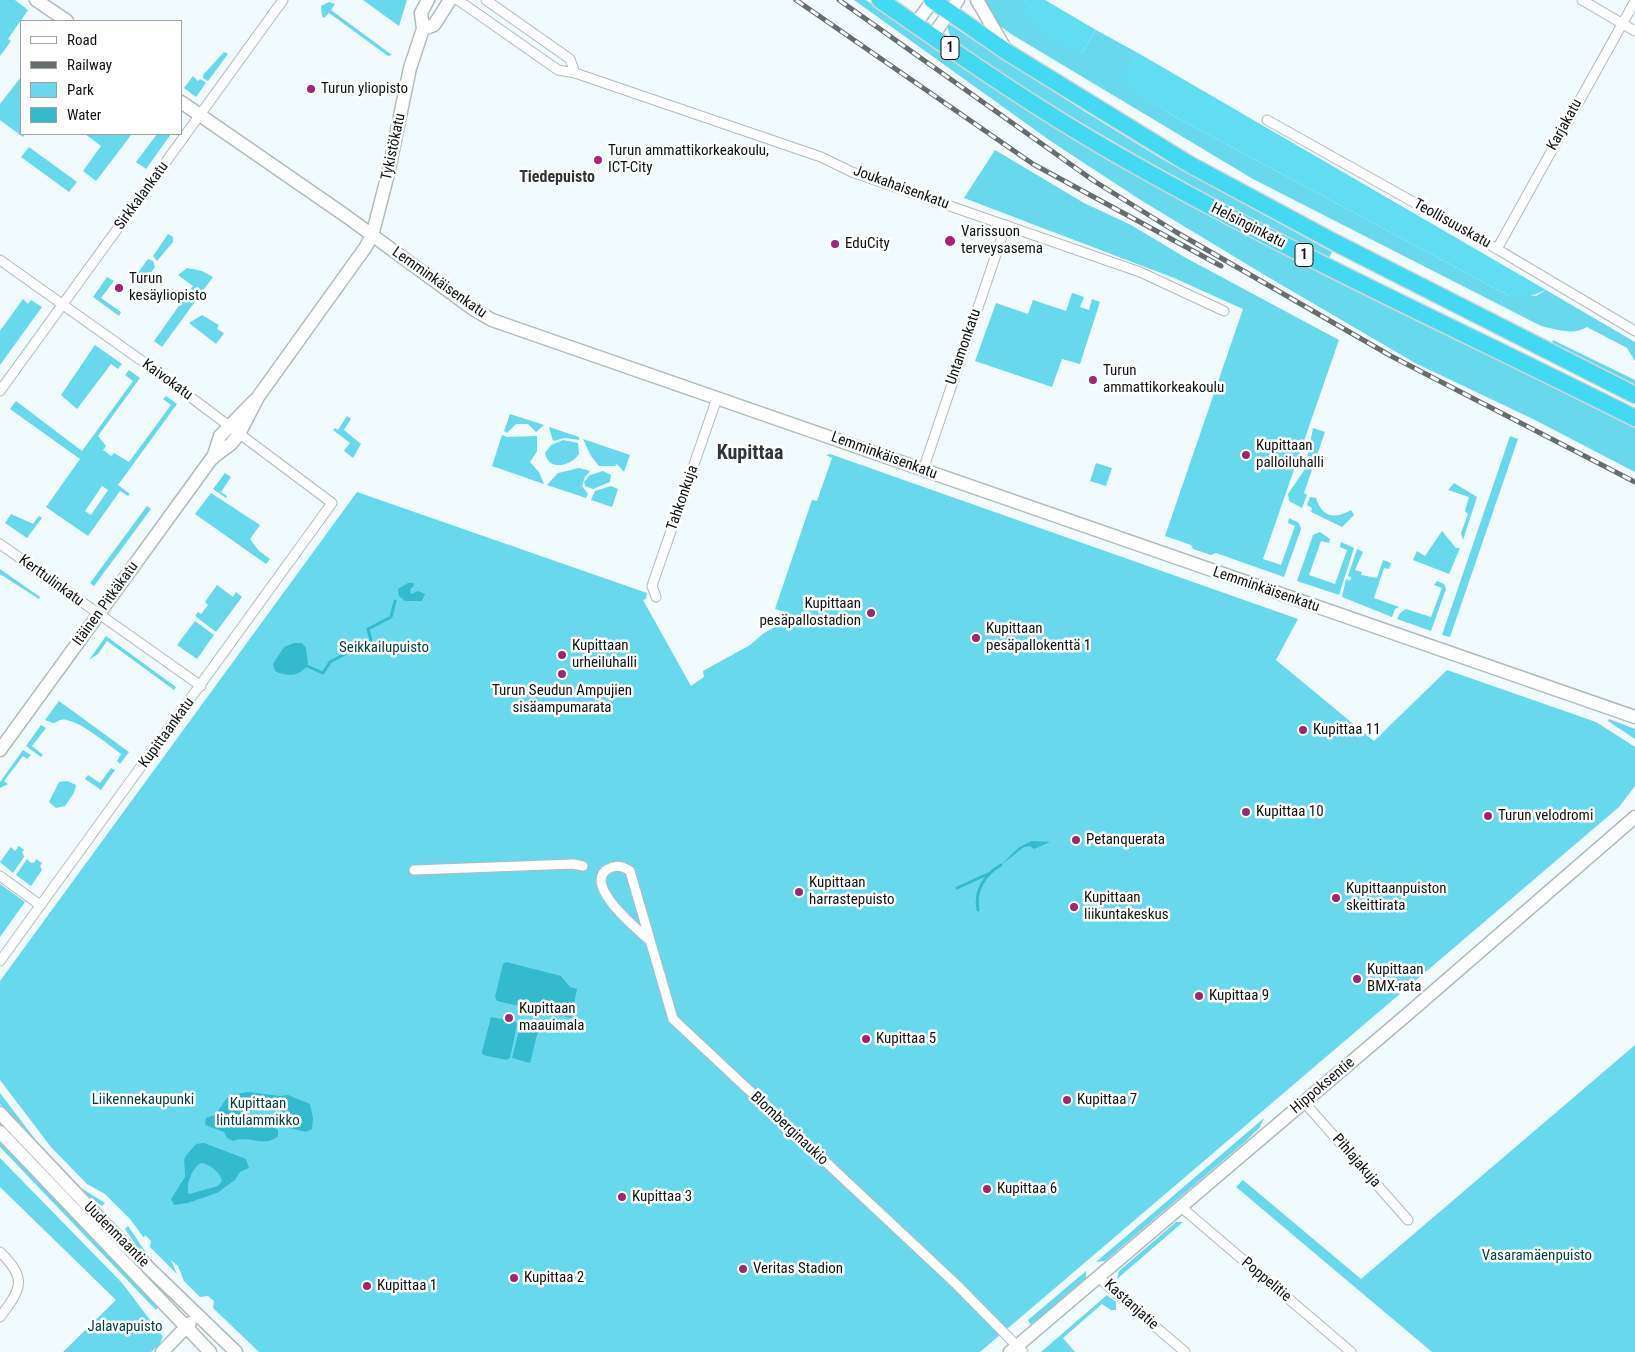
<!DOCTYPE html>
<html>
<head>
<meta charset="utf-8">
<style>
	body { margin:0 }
	#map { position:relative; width:1635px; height:1352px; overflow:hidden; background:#f1fafc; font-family:"Roboto Condensed",sans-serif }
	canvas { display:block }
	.legend { position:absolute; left:20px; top:20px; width:162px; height:115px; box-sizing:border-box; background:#fff; border:1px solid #9fa1a1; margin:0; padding:6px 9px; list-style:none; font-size:15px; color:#101313 }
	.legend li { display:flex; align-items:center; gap:10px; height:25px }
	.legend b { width:25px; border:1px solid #9fa1a1 }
</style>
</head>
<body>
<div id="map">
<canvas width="1635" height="1352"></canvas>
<ul class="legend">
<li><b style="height:6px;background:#fff"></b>Road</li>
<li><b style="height:6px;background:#676c6d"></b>Railway</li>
<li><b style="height:14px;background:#68d9ec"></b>Park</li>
<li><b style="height:14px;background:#34bacd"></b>Water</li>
</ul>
</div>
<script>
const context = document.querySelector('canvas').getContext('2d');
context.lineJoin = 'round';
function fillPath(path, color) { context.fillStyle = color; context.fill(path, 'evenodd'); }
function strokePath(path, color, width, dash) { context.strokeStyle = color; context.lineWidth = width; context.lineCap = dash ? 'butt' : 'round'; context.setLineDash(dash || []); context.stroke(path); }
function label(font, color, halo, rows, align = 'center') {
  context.font = font + ' "Roboto Condensed",sans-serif'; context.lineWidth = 5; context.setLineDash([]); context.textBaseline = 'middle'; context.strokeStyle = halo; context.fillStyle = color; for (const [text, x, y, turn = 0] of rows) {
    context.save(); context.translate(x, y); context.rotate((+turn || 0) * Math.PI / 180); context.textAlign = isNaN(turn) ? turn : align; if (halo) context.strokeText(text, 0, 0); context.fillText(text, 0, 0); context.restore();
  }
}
fillPath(new Path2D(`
	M0 0H15L28 10 8 39 11 41 0 56Z
	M363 0H407L399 26Z
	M854 0H866L902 25 1274 248 1635 428V472L1533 419 1415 363 1268 277 1139 199 1052 142Z
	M982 0H1026L1023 2 1081 54 1096 30 1138 53 1122 83 1172 115 1509 296H1536L1546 290 1635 342V361L1627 348 1587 327C1573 336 1556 329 1541 326L1253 179 1011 34 996 23Z
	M329 2 335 4 331 10 392 55 388 56 329 13 324 18 322 16 321 6Z
	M946 22 1084 111 1162 159 1332 252 1329 258C1201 193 1076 124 957 44L950 36Z
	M224 52 228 54 208 81 203 78V75Z
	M193 76 198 81 200 79 206 83 196 97 184 88Z
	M21 77V134H25L23 137 0 120V104Z
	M85 134H132L96 181 83 171 101 146Z
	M157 134H171L146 169 136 162Z
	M29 147 77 182 69 192 21 157Z
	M995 150 1084 203 1131 225 1186 258 1339 340 1263 559 1281 565 1295 526 1288 523 1289 518 1299 523 1301 529 1284 577 1216 553 1211 555 1193 549 1191 545 1165 536 1243 309 1174 278 964 198Z
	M168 234 173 237V242L157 261 153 256Z
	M148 259 153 261 155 267 143 283 133 284 131 282Z
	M187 268 202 271 213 277 162 347 154 341 193 286 178 275Z
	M107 277 114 281 101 298 121 312 119 316 93 297Z
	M1072 293 1084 297 1080 307 1089 310 1092 299 1100 302 1080 364 1062 359 1052 387 975 361 996 303 1028 314 1033 300 1066 311Z
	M23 299 28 304 31 300 42 307 0 365V331Z
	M202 315 219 325 217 329 224 333 216 344 189 323Z
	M1553 340 1635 380V386L1552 344Z
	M95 345 122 364 118 369 111 364 77 409 61 395Z
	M129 370 140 378 98 436 106 446 103 450 111 456 114 453 129 462 171 405 163 399 166 396 177 404 118 485 130 494 128 496 120 491 88 536 46 507 80 459 10 409 16 401 82 451 133 381 125 375ZM102 486 108 490 91 515 85 511Z
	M510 414 544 425 536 432 528 424H516L507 433 504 431Z
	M347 416 351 419 344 430 361 444 353 458 344 451 350 443 333 430 335 428 338 430Z
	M549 427 579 437V440L565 438 553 441Z
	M1313 428 1325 432 1304 493 1307 495 1302 508 1289 501 1288 494 1305 469Z
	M502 435 507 437 537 436V451L530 462 539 472 544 484 492 466Z
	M1510 436 1518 439 1450 637 1442 635Z
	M583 439 630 455 624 472 617 464 615 466H599L591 456Z
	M563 440 578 443 579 454C571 466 549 472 545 453L551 445Z
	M830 454 1298 619 1276 660 1374 741 1447 670 1596 722 1635 747V786L1619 807 980 1352H259L213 1308 214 1301 208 1296 200 1297 184 1281 178 1266 171 1260 177 1274 150 1247 151 1241 145 1235 144 1238 130 1219 105 1194 87 1184 51 1147 0 1080V981L357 492 647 593 646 599 643 600 691 686 704 677 703 671 750 645 764 633 781 624 785 612 775 609 812 500 817 501 832 458 826 455Z
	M1096 463 1112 468 1106 486 1090 481Z
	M579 468 590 471 585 477 582 486 588 494 586 498 547 485 558 473Z
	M603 471 611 475 610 482 593 489 585 486 584 482 590 475Z
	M225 473 231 477 221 492 227 496 226 498 213 489Z
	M1454 483 1477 497 1463 540 1461 533 1468 514 1465 511 1469 497 1448 490Z
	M611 486 618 489 612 507 591 500 595 491Z
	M211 493 260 525 250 539 259 551 270 559 266 564 195 514Z
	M1310 497 1316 498C1322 517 1334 520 1351 510L1354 515 1342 527 1311 512 1312 508 1307 505Z
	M147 506 151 509 94 586 90 583Z
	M11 514 33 524 39 516 42 518 27 538 5 523Z
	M1442 531 1456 548H1460L1449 574 1413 560 1417 551 1425 556Z
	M1320 532 1330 539 1329 543 1321 541 1309 575 1335 584 1347 550 1340 547 1341 542 1354 548 1339 595 1297 581 1313 535Z
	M1357 549 1363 552 1355 570 1362 572 1361 575 1377 578 1383 560 1391 563 1389 569 1384 568 1374 598 1399 607 1395 609 1392 617 1342 597 1346 579 1350 581 1351 577 1348 576Z
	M0 569 40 597 39 599 0 574Z
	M1437 581 1444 584 1446 589 1431 631 1397 619 1400 613 1406 609 1431 617 1442 588 1434 585Z
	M217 585 233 597 236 592 242 597 216 632 195 616 198 612 201 614 208 605 205 602Z
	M195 621 214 635 197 659 177 645Z
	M106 636 176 687 174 690 107 641 98 654 89 660Z
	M59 701 129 752 120 764 117 761 121 754C109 745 73 715 60 720 57 721 55 723 53 723L45 720Z
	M1609 719 1635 729V739L1608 721Z
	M41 725 46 728 32 746 43 755 41 757 26 746Z
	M23 750 31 755 27 759 23 756 4 781 8 784 0 788V782Z
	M111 768 115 770 101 790 85 779 88 775 100 783Z
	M67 781 76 785 74 793 65 806 56 808 49 802 59 782Z
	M19 846 24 850 22 852 24 857 13 873 0 862 11 847 15 851Z
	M27 859 31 863 35 862 36 859 42 863 40 866 42 870 31 886 16 875Z
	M0 884 25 902 0 937Z
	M1635 1045V1352H1432L1236 1187 1243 1180 1361 1279Z
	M0 1093 41 1147 81 1188 105 1203 102 1206 80 1190 0 1104Z
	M1264 1118 1260 1127 1246 1141 1105 1261 1096 1262Z
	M0 1141 158 1307 156 1310 0 1147Z
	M0 1158 122 1283 163 1337 159 1345 151 1352H63L116 1300 0 1187Z
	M1176 1222H1183L1117 1279 1119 1271Z
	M128 1226 153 1263 181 1289 180 1291 145 1258 125 1229Z
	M1086 1271V1278L1031 1325 1028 1320Z
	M1107 1295 1116 1302V1310H1111L1102 1304 1063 1338 1075 1352H1041Z`), '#68d9ec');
fillPath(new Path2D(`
	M1026 0H1045L1096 30 1081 54C1058 41 1025 31 1023 2Z
	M1138 53 1546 290 1523 299 1509 296 1172 115 1121 83Z`), '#60ddf1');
fillPath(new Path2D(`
	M408 583H413L414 586 410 589 411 594 418 591 425 594 422 601H405L399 596 398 589Z
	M294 643H302L306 648 308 664C301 677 286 677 275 671L273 664 284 647Z
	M1031 841 1050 842 1034 849 1030 846 1024 847 1001 865 1018 848Z
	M506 962 561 976 570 987 577 989 571 1018 497 1001 495 997 503 964Z
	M491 1017 516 1022 517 1025 510 1058 506 1060 483 1055 482 1052Z
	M520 1027 538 1031 530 1063 512 1058Z
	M248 1092 280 1096 288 1095 310 1104 313 1118 312 1129 306 1132 272 1124 280 1111 278 1105 273 1103 259 1110 246 1111 243 1117 244 1121 251 1125 264 1122 278 1130V1136C265 1148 249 1135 233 1141L227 1138 224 1132 205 1125 206 1118 215 1115 229 1095Z
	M204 1143 246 1159 249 1168 240 1172 235 1180 217 1193 188 1203 174 1205 171 1199 185 1177C185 1154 180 1163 196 1144ZM202 1163C211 1165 220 1172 222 1181L218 1186 189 1194C185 1186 193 1165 202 1163Z`), '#34bacd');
strokePath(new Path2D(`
	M307 666 323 673 330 662 371 640 368 629 391 617 395 601
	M957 888 988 874
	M978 910C974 891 985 874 1001 865`), '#34bacd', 3);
const street = new Path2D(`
	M458 0 558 70 575 73 821 157 852 172 1140 272 1224 311
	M486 0 570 59 575 73
	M1582 0 1635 31
	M1267 120 1497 249 1635 331
	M1497 249 1635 1
	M0 260 149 366 332 503 0 961
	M0 391 283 0
	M923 470 1006 225
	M0 544 201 686
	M656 597 652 586 654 580 717 398
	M414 870 573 864 583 866
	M0 876 40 905
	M648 939C637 929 582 884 608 869 616 864 623 866 630 871L673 1019 956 1284 1023 1352
	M1304 1102 1408 1220
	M1181 1207 1351 1352
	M0 1252C28 1279 21 1289 0 1317
	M1099 1277 1110 1288 1185 1352`);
const secondary = new Path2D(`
	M36 0 67 21
	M977 0 1006 50
	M915 25 933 0
	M423 29 434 25 450 0
	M932 37 958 0
	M181 102 346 216 473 309 492 320 1635 717
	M213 458 220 436 255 400
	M0 750 212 458 231 444 239 434 258 397 365 248 372 236 388 174 410 68 423 29 421 13 428 0
	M0 1113 124 1244 236 1352
	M0 1132 210 1352
	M162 1352 190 1323
	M1010 1352 1410 1012 1635 817`);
const highway = new Path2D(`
	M880 0C963 58 1047 116 1135 165 1298 257 1468 334 1635 418
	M932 0 1007 52 1189 164 1334 242 1635 395`);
strokePath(street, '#b2bbbc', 11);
strokePath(secondary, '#b2bbbc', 15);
strokePath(highway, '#d4d5d5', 19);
strokePath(street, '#fff', 9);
strokePath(secondary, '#fff', 12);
strokePath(highway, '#43d9f0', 16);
const rail = new Path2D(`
	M796 0 1033 164 1221 266
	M839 0 1094 181 1176 232 1391 356 1635 482`);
strokePath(rail, '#676c6d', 5);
strokePath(rail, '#fff', 3, [9]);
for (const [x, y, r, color] of [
	[311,89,5,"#a12477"],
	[598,160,5,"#a12477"],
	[950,241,6,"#a12477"],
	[835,244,5,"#a12477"],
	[119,288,5,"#a12477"],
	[1093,380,5,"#a12477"],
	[1246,455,5,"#a12477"],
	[871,613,5,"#a12477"],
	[976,638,5,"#a12477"],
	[562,655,5,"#a12477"],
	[562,674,5,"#a12477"],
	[1303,730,5,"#a12477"],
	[1246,812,5,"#a12477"],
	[1488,816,5,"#a12477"],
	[1076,840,5,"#a12477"],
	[799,892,5,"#a12477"],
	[1336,898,5,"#a12477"],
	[1074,907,5,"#a12477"],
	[1357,979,5,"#a12477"],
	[1199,996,5,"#a12477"],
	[509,1018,5,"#a12477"],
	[866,1039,5,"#a12477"],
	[1067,1100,5,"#a12477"],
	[987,1189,5,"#a12477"],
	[622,1197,5,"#a12477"],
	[743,1269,5,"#a12477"],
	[514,1278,5,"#a12477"],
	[367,1286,5,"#a12477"]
]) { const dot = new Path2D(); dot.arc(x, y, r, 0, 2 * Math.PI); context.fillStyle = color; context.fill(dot); strokePath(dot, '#fff', 2); }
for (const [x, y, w] of [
	[950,48,18],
	[1304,255,18]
]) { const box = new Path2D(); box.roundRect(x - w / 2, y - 11.5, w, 23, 4); context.fillStyle = '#fff'; context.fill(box); strokePath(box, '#101313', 1); }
label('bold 14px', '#101313', null, [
	["1",950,48],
	["1",1304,255]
]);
label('15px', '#101313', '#fff', [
	["Turun yliopisto",321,89],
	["Turun ammattikorkeakoulu,",608,151],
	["ICT-City",608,168],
	["Varissuon",961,232],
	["terveysasema",961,249],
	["EduCity",845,244],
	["Turun",129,279],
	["kesäyliopisto",129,296],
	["Turun",1103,371],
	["ammattikorkeakoulu",1103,388],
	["Kupittaan",1256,446],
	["palloiluhalli",1256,463],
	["Kupittaan",861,604,"right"],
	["pesäpallostadion",861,621,"right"],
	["Kupittaan",986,629],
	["pesäpallokenttä 1",986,646],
	["Kupittaan",572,646],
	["urheiluhalli",572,663],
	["Turun Seudun Ampujien",562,691,"center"],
	["sisäampumarata",562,708,"center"],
	["Kupittaa 11",1313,730],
	["Kupittaa 10",1256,812],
	["Turun velodromi",1498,816],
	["Petanquerata",1086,840],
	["Kupittaan",809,883],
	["harrastepuisto",809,900],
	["Kupittaanpuiston",1346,889],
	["skeittirata",1346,906],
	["Kupittaan",1084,898],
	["liikuntakeskus",1084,915],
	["Kupittaan",1367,970],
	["BMX-rata",1367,987],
	["Kupittaa 9",1209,996],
	["Kupittaan",519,1009],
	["maauimala",519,1026],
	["Kupittaa 5",876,1039],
	["Kupittaa 7",1077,1100],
	["Kupittaa 6",997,1189],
	["Kupittaa 3",632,1197],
	["Veritas Stadion",753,1269],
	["Kupittaa 2",524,1278],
	["Kupittaa 1",377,1286]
], 'left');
label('15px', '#101313', '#fff', [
	["Karjakatu",1565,125,-61],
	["Tykistökatu",394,147,-78],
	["Joukahaisenkatu",901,188,20],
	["Sirkkalankatu",142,196,-54],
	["Teollisuuskatu",1452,224,29],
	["Helsinginkatu",1248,226,27],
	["Lemminkäisenkatu",439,283,35],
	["Untamonkatu",964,347,-71],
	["Kaivokatu",167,380,36],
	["Lemminkäisenkatu",884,456,20],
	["Tahkonkuja",683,498,-71],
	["Kerttulinkatu",51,581,36],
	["Lemminkäisenkatu",1266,590,19],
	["Itäinen Pitkäkatu",106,604,-54],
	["Kupittaankatu",167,733,-54],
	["Hippoksentie",1323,1086,-40],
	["Blomberginaukio",789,1129,43],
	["Pihlajakuja",1356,1161,49],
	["Uudenmaantie",116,1235,45],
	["Poppelitie",1266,1280,40],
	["Kastanjatie",1131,1305,42]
]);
label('15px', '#013e46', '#fff', [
	["Seikkailupuisto",384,648],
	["Liikennekaupunki",143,1100],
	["Kupittaan",258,1104],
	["lintulammikko",258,1121],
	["Vasaramäenpuisto",1537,1256],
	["Jalavapuisto",125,1327]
]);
label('bold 16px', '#2f3637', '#fff', [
	["Tiedepuisto",557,178]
]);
label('bold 20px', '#2f3637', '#fff', [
	["Kupittaa",750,454]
]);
</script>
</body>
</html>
